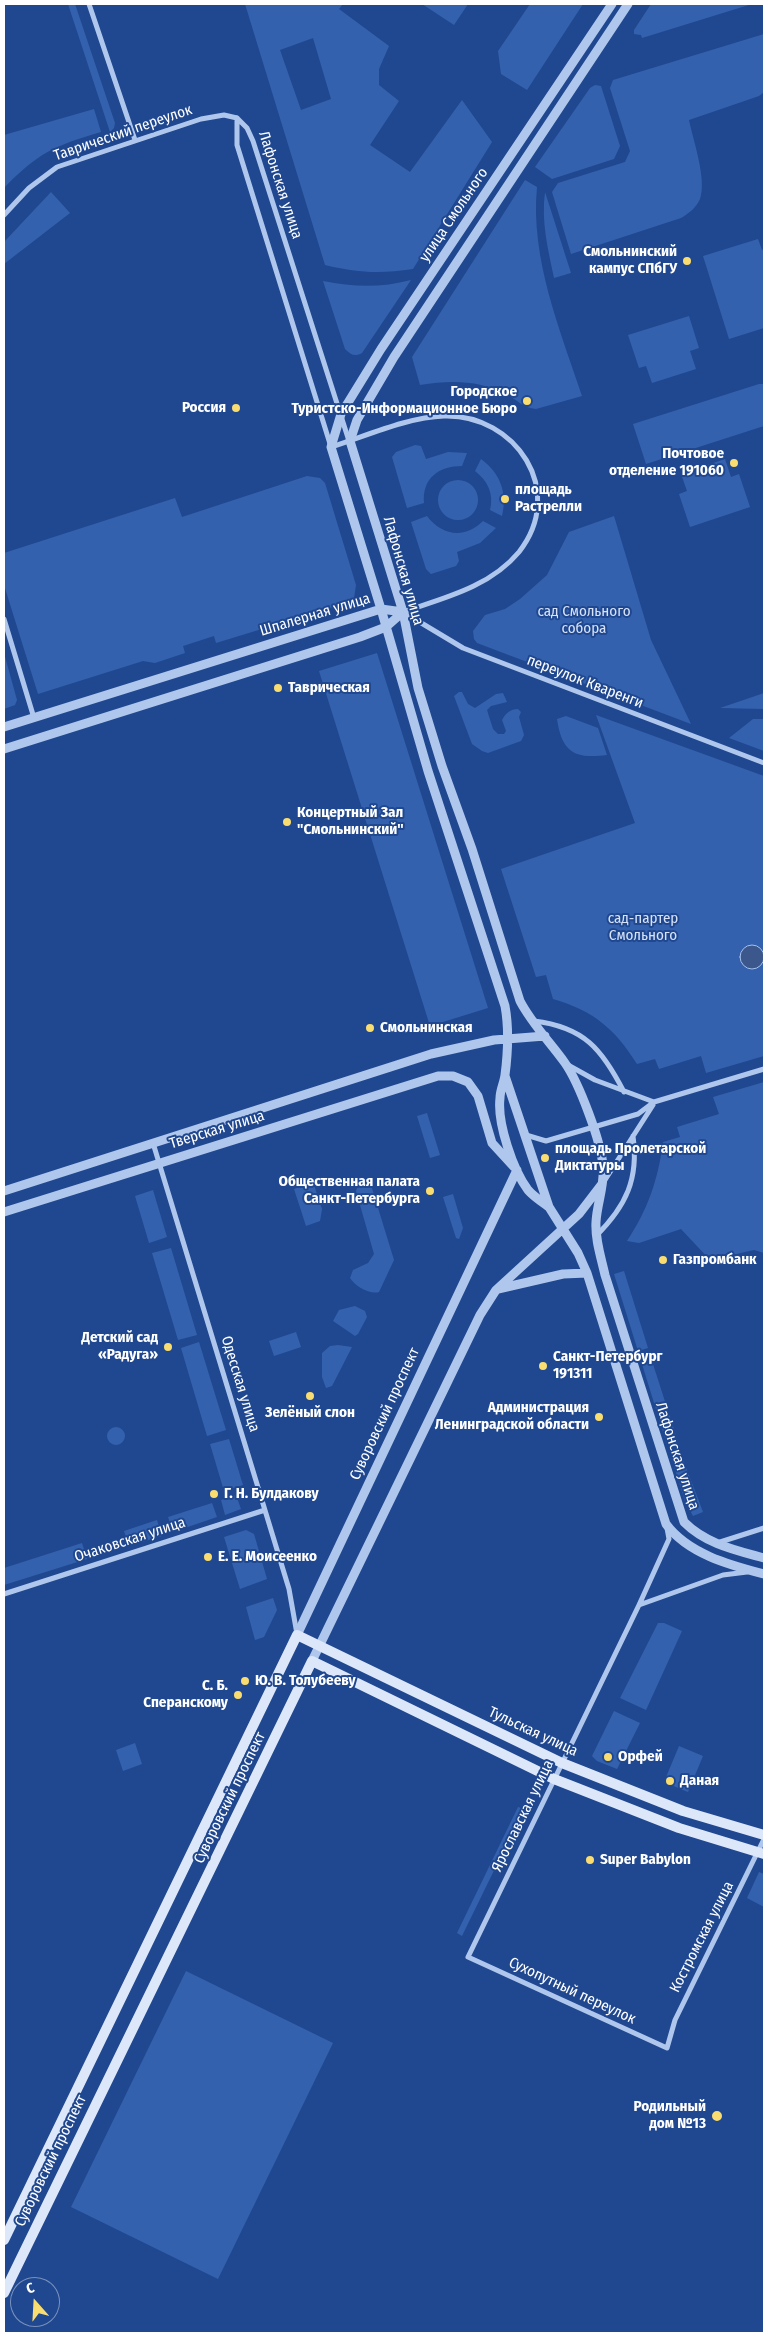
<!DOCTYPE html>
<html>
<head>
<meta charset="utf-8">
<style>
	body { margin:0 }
	#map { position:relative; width:768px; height:2337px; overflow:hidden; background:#204890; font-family:"Fira Sans Condensed",sans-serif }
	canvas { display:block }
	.frame { position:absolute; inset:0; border:5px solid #fff; pointer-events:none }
	.north { position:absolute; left:10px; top:2277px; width:50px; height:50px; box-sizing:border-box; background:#204890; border:1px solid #7991bc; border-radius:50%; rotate:341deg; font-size:14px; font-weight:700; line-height:20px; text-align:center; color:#fff }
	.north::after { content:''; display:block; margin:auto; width:18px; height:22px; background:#fadd71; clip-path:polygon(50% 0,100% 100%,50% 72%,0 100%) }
</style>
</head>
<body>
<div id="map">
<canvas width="768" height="2337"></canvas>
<div class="frame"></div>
<div class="north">С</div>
</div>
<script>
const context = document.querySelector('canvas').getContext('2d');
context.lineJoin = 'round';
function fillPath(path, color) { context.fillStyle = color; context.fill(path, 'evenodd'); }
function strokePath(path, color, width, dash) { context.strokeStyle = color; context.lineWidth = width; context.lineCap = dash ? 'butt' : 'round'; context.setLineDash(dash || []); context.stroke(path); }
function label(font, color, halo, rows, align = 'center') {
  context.font = font + ' "Fira Sans Condensed",sans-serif'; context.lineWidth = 4; context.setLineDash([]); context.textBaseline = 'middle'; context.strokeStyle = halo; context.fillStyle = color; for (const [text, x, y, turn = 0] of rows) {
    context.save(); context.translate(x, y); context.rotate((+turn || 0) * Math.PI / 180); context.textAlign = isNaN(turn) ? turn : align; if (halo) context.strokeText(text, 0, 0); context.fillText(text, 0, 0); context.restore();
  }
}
fillPath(new Path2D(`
	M68 4H75L115 123 114 128 110 132Z
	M245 4H343L339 9 389 46 379 69V85L399 101 370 145 410 172 462 100 492 142 413 269C380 274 358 273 325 265ZM313 38 331 99 301 110 280 50Z
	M422 4H468L454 25Z
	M530 4H583L527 90 501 74 498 51Z
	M651 4H752L642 38 641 35 634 34V30Z
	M764 34V92L759 96 689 120C693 140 707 179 700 199 696 208 688 214 681 218L571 254 552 192 558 183 625 162 630 151 610 88 613 80Z
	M595 85 601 86 620 146 614 159 552 179 535 167 590 88Z
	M94 109 101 132C54 146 39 152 4 188V135Z
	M525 180 537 187C530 258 560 330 582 396L536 409C524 408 518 401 508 395 480 380 451 380 420 385L412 357Z
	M51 192 70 213 4 264V242Z
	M545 192 571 273 554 278C548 249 541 222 545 192Z
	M758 239 762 250 764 249V328L729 339 703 256Z
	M411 280 362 353C355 357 351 355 345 349L323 281C353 287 381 288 411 280Z
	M689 316 699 348 690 351 696 369 652 383 646 366 639 368 628 335Z
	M759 384H764V426L646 464 633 424Z
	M415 445 421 446 426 459 448 452 467 453 462 466C439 466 422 478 424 503L407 508 392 457 396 452Z
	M481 459C500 473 508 493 502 516L490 510C494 494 488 481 475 471Z
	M725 459 731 477 739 474 750 507 690 527 679 494 687 491 681 474Z
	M307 476 320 478 325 483 356 585 354 598 350 602 216 643 214 636 183 646 185 653 155 663 143 661 38 694 4 585V553L175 498 182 517Z
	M438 500a20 20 0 1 1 40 0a20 20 0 1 1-40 0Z
	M427 516C442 536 465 539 483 521L496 528 480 543 457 552 459 561 456 566 431 574 426 569 411 522Z
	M614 516 651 640 691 724 477 643 474 639 473 631 485 615 505 609 520 599 547 575 569 532Z
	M4 653 17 700 15 705 4 709Z
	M377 653 488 1008 430 1026 319 671Z
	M459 692H462L468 704 475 708 496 694 503 693 507 702 491 706 487 710 493 729 498 734H504L506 731 502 720C506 713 510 709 518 709L521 712 519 717 524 735 521 741 488 753 482 751 472 744 454 696Z
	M764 693V709L720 708Z
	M596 715 764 776V1056L706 1073 701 1056 659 1069 655 1059 637 1064C615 1029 594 1011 553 999L546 975 536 977 501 869 635 823ZM743 950 758 967 749 969 743 965 740 959Z
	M566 716 598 728 607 755C575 759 562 753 557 719Z
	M753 719H764V751L729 738Z
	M764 1082V1253L754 1250 710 1260 681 1229 639 1243 627 1241C648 1209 658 1180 663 1142L680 1137 677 1127 719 1114 713 1097Z
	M427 1113 440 1155 430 1158 417 1116Z
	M313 1182 322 1209 320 1221 306 1226 294 1189Z
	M366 1184 371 1185 394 1260 379 1292C370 1295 355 1286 350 1278L353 1270 368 1263 374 1254 356 1191 358 1186Z
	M153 1190 167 1237 149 1243 135 1196Z
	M453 1194 463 1228 459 1239 456 1238 443 1197Z
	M171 1248 197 1335 178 1340 152 1253Z
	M624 1271 648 1348 638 1351 614 1274Z
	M355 1306 365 1311 367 1317 358 1334 355 1336 333 1321 339 1310Z
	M296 1332 301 1347 274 1356 269 1341Z
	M199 1342 226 1430 207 1436 181 1348Z
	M338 1345 352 1347 332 1386 326 1388 322 1377V1353L330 1346Z
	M652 1361 678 1442 667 1445 642 1364Z
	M107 1436a9 9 0 1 1 18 0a9 9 0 1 1-18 0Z
	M229 1439 243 1485 224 1491 210 1444Z
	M681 1454 703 1512 693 1516 685 1501 671 1457Z
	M236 1495 241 1509 225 1515 221 1500Z
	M212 1503 217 1517 173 1532 168 1517Z
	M157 1520 162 1536 129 1546 124 1531Z
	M246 1530 254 1534 267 1579 240 1589 224 1537Z
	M82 1543 87 1559 4 1585V1568Z
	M273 1598 277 1610 264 1637 255 1640 246 1607Z
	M658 1623H664L682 1631 646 1710 620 1698Z
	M614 1711 640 1723 617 1769 597 1761 592 1756Z
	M135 1743 142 1764 123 1771 116 1750Z
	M679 1746 703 1756 688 1792 664 1782Z
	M518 1807 524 1809 462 1936 457 1933Z
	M759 1872 764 1874V1907L747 1898Z
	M186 1971 333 2043 218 2279 71 2207Z`), '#3461ad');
const water = new Path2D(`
	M740 957a12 12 0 1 1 24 0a12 12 0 1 1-24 0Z`);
fillPath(water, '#3b578c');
strokePath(water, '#a4c1ee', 1);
strokePath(new Path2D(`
	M89 4 135 140
	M237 118V145L331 447C366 436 408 417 444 416 516 414 567 491 519 552 490 587 444 598 403 612
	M237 118 247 128 253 141 349 441
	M4 215 29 188 57 167 201 119 224 115 237 118
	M403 612 463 648 764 763
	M4 619 34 718
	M534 1021C584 1027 602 1049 624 1092
	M568 1065 595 1080 654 1102
	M526 1135 546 1141 638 1114 654 1102 764 1069
	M153 1143 289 1589 297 1634
	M605 1180 653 1105
	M596 1236C626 1206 639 1179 633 1136
	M667 1528 669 1539 639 1605 723 1575 747 1572
	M717 1543 764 1528
	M4 1594 265 1510
	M639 1605 468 1957 667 2048 675 2020 764 1839`), '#b0c7ed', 5);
strokePath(new Path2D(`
	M628 4 394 357 357 420 350 441 403 612 418 688 442 766 472 849 520 1001C532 1024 550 1042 565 1063 579 1083 601 1141 603 1166 605 1185 597 1203 596 1222 595 1240 601 1257 605 1275L684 1522C706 1544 735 1550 764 1558
	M4 727 381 609 403 612
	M4 749 360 637 386 627 403 612
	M505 1076 549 1207 578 1253 587 1273 666 1524C688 1554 730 1565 764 1574
	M4 1191 431 1054 494 1040 545 1036
	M549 1207C542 1202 533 1196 528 1190 513 1170 497 1123 500 1098 500 1090 504 1083 505 1075 508 1052 509 1028 505 1006L428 771 381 609 331 447 341 414 381 349 612 4
	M4 1212 438 1076H453L468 1082 478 1096 492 1143 514 1167
	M498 1289 563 1274 587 1273
	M297 1635 517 1170
	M312 1661 480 1315 496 1290 579 1214 602 1184`), '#b0c7ed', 9);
strokePath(new Path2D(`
	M4 2240 297 1635 562 1763 683 1811 764 1835
	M4 2293 312 1661 554 1779 679 1828 764 1854`), '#dde7fa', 10);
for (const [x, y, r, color] of [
	[687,261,5,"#fadd71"],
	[527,401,5,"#fadd71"],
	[236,408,5,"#fadd71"],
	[734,463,5,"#fadd71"],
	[505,499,5,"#fadd71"],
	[278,688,5,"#fadd71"],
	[287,822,5,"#fadd71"],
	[370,1028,5,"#fadd71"],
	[545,1158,5,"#fadd71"],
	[430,1191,5,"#fadd71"],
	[663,1260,5,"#fadd71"],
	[168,1347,5,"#fadd71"],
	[543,1366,5,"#fadd71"],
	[310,1396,5,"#fadd71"],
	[599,1417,5,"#fadd71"],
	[214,1494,5,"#fadd71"],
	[208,1557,5,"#fadd71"],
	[245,1681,5,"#fadd71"],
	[238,1695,5,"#fadd71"],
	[608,1757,5,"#fadd71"],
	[670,1781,5,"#fadd71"],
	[590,1860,5,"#fadd71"],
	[717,2116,6,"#fadd71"]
]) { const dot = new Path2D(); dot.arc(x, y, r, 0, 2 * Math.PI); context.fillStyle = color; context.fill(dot); strokePath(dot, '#204890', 2); }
label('15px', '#fff', '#204890', [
	["Таврический переулок",123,133,-19],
	["Лафонская улица",280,185,72],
	["улица Смольного",454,215,-56],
	["Лафонская улица",403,571,74],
	["Шпалерная улица",315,615,-17],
	["переулок Кваренги",585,682,21],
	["Тверская улица",217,1130,-17],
	["Одесская улица",240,1384,73],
	["Суворовский проспект",385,1414,-65],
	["Лафонская улица",677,1456,72],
	["Очаковская улица",130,1540,-18],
	["Тульская улица",533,1732,25],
	["Суворовский проспект",230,1798,-64],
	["Ярославская улица",523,1816,-64],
	["Костромская улица",702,1937,-63],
	["Сухопутный переулок",572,1991,25],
	["Суворовский проспект",51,2161,-64]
]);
label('bold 15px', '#fff', '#204890', [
	["Смольнинский",677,252,"right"],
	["кампус СПбГУ",677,269,"right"],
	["Городское",517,392,"right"],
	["Туристско-Информационное Бюро",517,409,"right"],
	["Россия",226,408,"right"],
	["Почтовое",724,454,"right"],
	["отделение 191060",724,471,"right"],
	["площадь",515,490],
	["Растрелли",515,507],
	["Таврическая",288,688],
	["Концертный Зал",297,813],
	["\"Смольнинский\"",297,830],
	["Смольнинская",380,1028],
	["площадь Пролетарской",555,1149],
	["Диктатуры",555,1166],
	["Общественная палата",420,1182,"right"],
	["Санкт-Петербурга",420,1199,"right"],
	["Газпромбанк",673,1260],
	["Детский сад",158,1338,"right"],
	["«Радуга»",158,1355,"right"],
	["Санкт-Петербург",553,1357],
	["191311",553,1374],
	["Администрация",589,1408,"right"],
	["Ленинградской области",589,1425,"right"],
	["Зелёный слон",310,1413,"center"],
	["Г. Н. Булдакову",224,1494],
	["Е. Е. Моисеенко",218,1557],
	["Ю. В. Толубееву",255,1681],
	["С. Б.",228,1686,"right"],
	["Сперанскому",228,1703,"right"],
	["Орфей",618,1757],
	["Даная",680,1781],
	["Super Babylon",600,1860],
	["Родильный",706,2107,"right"],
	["дом №13",706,2124,"right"]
], 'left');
label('15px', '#d6e3f9', '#204890', [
	["сад Смольного",584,612],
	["собора",584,629],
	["сад-партер",643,919],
	["Смольного",643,936]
]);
</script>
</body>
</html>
